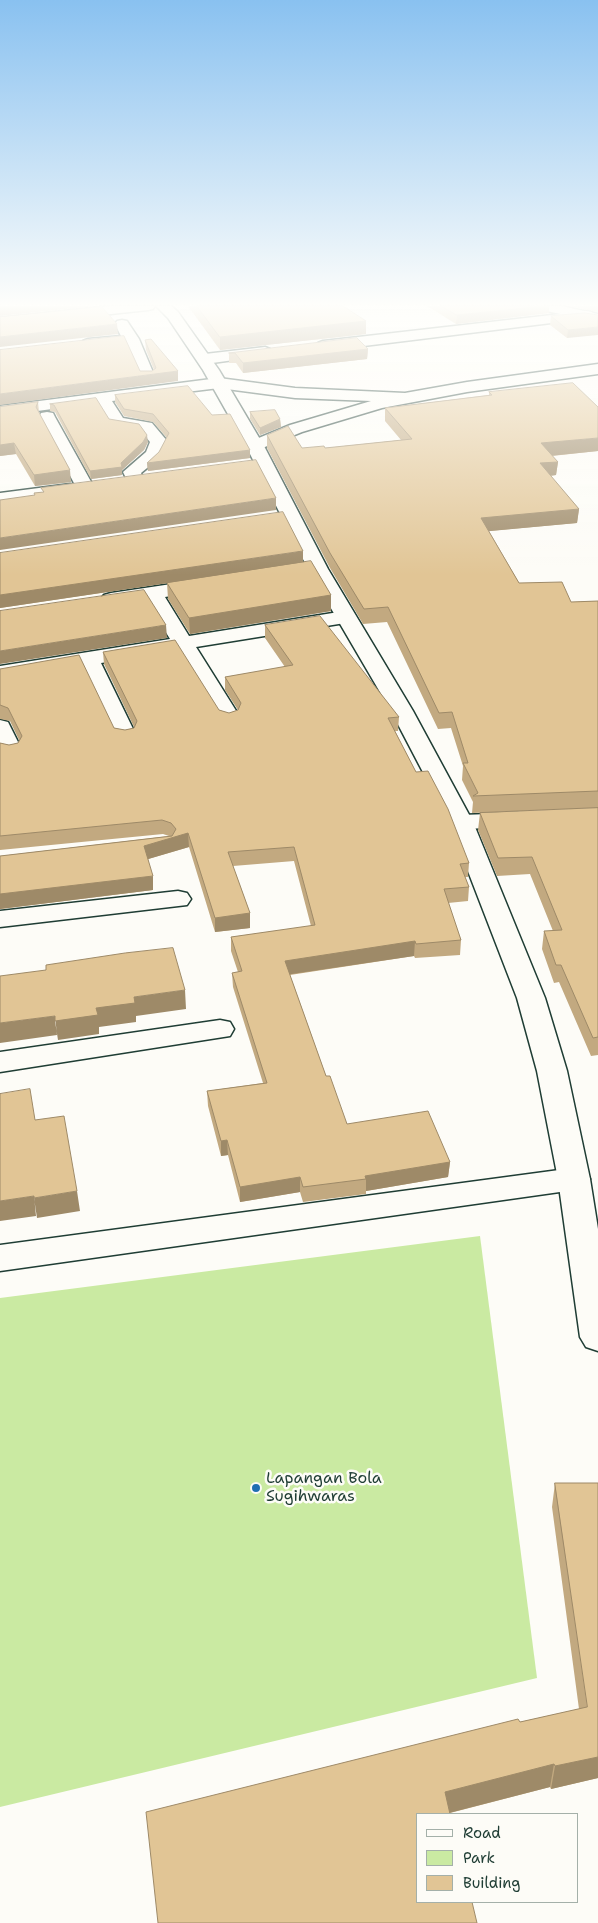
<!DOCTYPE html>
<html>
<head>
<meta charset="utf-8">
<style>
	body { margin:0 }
	#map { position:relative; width:598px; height:1923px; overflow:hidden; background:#fdfcf7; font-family:"Shantell Sans",sans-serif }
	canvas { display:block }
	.legend { position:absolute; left:416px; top:1813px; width:162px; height:90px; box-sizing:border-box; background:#fdfcf7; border:1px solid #a4b0a9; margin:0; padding:6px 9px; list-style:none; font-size:15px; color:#1f3d34 }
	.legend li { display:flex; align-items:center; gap:10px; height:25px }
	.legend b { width:25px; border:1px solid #a4b0a9 }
</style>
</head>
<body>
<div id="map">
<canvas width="598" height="1923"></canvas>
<ul class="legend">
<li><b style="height:6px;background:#fdfcf7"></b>Road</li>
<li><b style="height:14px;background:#caeaa2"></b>Park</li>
<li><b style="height:14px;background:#e1c595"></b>Building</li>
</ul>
</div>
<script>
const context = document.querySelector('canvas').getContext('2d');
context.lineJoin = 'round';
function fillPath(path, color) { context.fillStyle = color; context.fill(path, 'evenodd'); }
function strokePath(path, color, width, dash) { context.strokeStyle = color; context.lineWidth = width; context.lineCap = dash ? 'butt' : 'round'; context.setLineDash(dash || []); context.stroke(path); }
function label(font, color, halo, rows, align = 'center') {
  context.font = font + ' "Shantell Sans",sans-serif'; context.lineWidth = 5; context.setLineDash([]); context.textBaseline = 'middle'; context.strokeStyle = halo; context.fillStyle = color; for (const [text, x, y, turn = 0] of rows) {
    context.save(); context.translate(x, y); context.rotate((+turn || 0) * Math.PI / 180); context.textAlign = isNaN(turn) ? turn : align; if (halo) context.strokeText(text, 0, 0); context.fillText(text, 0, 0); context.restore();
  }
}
fillPath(new Path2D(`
	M480 1236 537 1678 0 1807V1298Z`), '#caeaa2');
const minor = new Path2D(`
	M110 306H155L153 309 148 310 0 326V318Z
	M587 311 592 312 594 315 592 318 323 351 318 349 315 346 318 343 323 341Z
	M122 320 127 321 139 339 155 377 153 380H141L126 344 88 349 83 347 80 344 83 341 88 339 121 336 115 324 117 321Z
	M265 347 270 349 273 352 270 355 205 364 200 362 197 359 200 356 205 354Z
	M598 364V374L467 392 382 408 302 432 255 451 249 450 246 446 249 442 290 425 371 401 295 398 219 388 112 401 123 418 152 423 168 442 158 459 141 473 144 480 141 484 135 485 129 484 123 472 146 452 150 442 140 430 111 426 97 403 0 416V406L219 378 295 388 405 393 467 382Z
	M47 412 53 413 55 417 94 487 91 491 85 492 78 490 76 493 70 494 0 503V493L70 484 75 485 39 417 41 413Z
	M205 579 212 581 215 585 212 589 165 597 189 636 345 611 352 613 355 617 352 621 345 623 196 647 240 717 237 722 229 724 221 722 177 651 101 663 136 735 133 740 125 742 117 740 114 735 81 666 0 680V666L170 639 146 600 111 605 104 603 101 599 104 595 111 593Z
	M0 720 8 722 22 750 18 755 10 757 2 755 0 752Z
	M517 813 526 815 529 820 526 825 517 827 461 829 452 827 449 822 452 817 461 815Z
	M178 891 187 893 191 899 187 905 0 927V911Z
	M220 1020 230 1022 234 1029 230 1036 0 1072V1052Z
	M574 1168 585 1171 590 1179 585 1187 574 1190 0 1271V1245Z`);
const tertiary = new Path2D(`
	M156 306H171L178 312 219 370 264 446 328 569 413 711 473 822 545 998 567 1071 590 1179 598 1229V1351L586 1347 580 1337 558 1179 537 1071 517 998 449 822 391 711 308 569 246 446 203 370 168 318Z
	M535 306H561L598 314V322L537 309Z`);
strokePath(minor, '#1f3d34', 3);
strokePath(tertiary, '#1f3d34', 3);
fillPath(minor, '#fdfcf7');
fillPath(tertiary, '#fdfcf7');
fillPath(new Path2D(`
	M188 306H343L366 321V334L220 350Z
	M427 306H549V313L456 324Z
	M569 306H598V312Z
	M598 315 567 338 550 325 551 316Z
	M145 340 178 381 140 371H152L154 370 146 350Z
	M368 349 367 359 243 373 236 363H229V353Z
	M489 392 598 451 552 456 558 462 556 475 550 476 579 509 577 523 489 531 519 583 571 602 598 601V808L472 813 473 802 462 780 463 766 451 728 438 729 387 622 363 624 330 568 267 448V435L302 448H325L401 440 385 421V408L489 395Z
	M115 395 212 415 250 458 148 471 147 463 159 452 167 438 153 422 124 416 115 402Z
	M38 402 39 412 71 482 35 486 16 454 0 456V407Z
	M50 404 109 419 148 442 144 450 122 470V475L91 479 55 412 50 411Z
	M250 412 280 419 281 427 260 435 250 419Z
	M0 553 303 562 331 595V611L190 634 168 599 167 583 0 608Z
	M265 625 399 717 398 731H395L416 772 469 863 468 877H465L469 887 468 901 448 903 461 940 460 955 415 958 414 956 290 975 326 1076 347 1124 450 1162 448 1177 366 1191V1194L303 1202 300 1192 240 1202 228 1155 221 1156 208 1106 207 1091 263 1083 233 987 232 973 238 972 231 951V937L311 926 294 861 233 866 250 913V928L215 932 189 847 148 859 153 890 0 909V856L169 836 163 834 0 850V743L9 745 18 743 19 740 10 721 0 719V669L114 728 125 730 134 728V727L104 664 103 652 219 710 229 713 238 710 225 690V677L285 667 265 638Z
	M598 808V1055L591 1056 559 982 554 983 542 949 544 931H553L530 874 497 876 478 830 480 813Z
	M555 1483 598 1485V1778L551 1789 550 1787 450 1813 158 1923 520 1722 579 1709 552 1507Z`), '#c2a980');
fillPath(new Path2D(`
	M0 306H94L0 316Z
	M544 306H549V313L456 324 457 315Z
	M366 321V334L220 350V337Z
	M117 324 118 334 0 347V337Z
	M598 327V335L567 338 568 330Z
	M368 349 367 359 243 373V363Z
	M178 371V381L0 405V394Z
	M280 419 281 427 260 435V428Z
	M147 435 148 442 144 450 122 470V475L91 479 90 471Z
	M598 438V451L539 457 541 443Z
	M14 443 16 454 0 456V445Z
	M250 450V458L148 471 147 463Z
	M558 462 556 475 539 477 540 463Z
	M70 470 71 482 35 486 34 475Z
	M276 498V510L0 550V538Z
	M579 509 577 523 480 532 481 518Z
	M303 551V563L0 608V595Z
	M331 595V611L190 634 189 618Z
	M166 625 167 638 0 664V651Z
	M188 833 189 847 145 860 144 846Z
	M153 876V890L0 909V894Z
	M250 913V928L215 932V918Z
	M415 941 414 956 285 975V961Z
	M185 990 186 1009 136 1016V1022L99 1027V1034L58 1040 55 1021 96 1008 134 997Z
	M55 1016 57 1035 0 1043V1023Z
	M227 1140 228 1155 221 1156V1141Z
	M450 1162 448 1177 366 1191V1179L365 1176Z
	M300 1177V1192L240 1202V1187Z
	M77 1191 80 1211 37 1218 34 1198Z
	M34 1196 36 1216 0 1221V1201Z
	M598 1757V1778L551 1789 555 1766Z
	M554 1764 550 1787 445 1814V1792Z`), '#9e8a68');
const building = new Path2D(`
	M197 306H343L366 321 220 337Z
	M441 306H544L457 315Z
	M102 307 117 324 0 337V317Z
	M585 313 598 315V327L568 330 551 316Z
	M124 336 140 371H152L156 368 145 340 151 339 178 371 0 394V350Z
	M357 338 368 349 243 363 235 353H229Z
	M573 383 598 407V438L541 443 558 462 540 463 579 509 481 518 519 583 562 582 571 602 598 601V791L473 796 478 793 463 763H468L452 712 439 713 388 607 364 609 330 553 267 435 288 426 302 448 324 446 325 448 412 439 385 408 492 395 489 392Z
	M188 386 212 415 230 414 250 450 147 463 159 452 169 433 153 414 124 409 115 395Z
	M96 398 109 419 139 424 147 435 143 442 121 463 122 467 90 471 54 405 50 404Z
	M38 402 36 407 70 470 34 475 14 443 0 445V407Z
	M275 410 280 419 260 428 250 412Z
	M256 460 276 498 0 538V500L35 495 34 493 44 492 41 488Z
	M283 512 303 551 0 595V553Z
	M311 561 331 595 189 618 167 583Z
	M144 590 166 625 0 651V611Z
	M320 616 399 717 388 718 416 772 428 771 448 809 469 863 460 864 469 887 444 889 461 940 416 944 415 941 285 961 326 1076H330L347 1124 428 1111 450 1162 365 1176 366 1179 303 1187 300 1177 240 1187 227 1140 221 1141 207 1091 267 1083 232 973 242 971 231 937 315 925 294 847 228 852 250 913 215 918 188 833 144 846 153 876 0 894V856L172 836 176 829 171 823 162 820 0 836V743L9 745 18 743 22 736 8 708 0 705V669L79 655 114 728 125 730 134 728 137 721 103 652 175 640 219 710 229 713 238 710 241 703 225 677 293 665 265 625Z
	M598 808V1037L593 1038 561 965H556L544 931 562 930 532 857 498 858 480 813Z
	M173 948 185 990 134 997 135 1003 96 1008 98 1015 55 1021V1016L0 1023V976L46 970V965L125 953Z
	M30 1089 35 1120 64 1116 77 1191 34 1198V1196L0 1201V1094Z
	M555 1483H598V1757L555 1766 554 1764 445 1792 450 1814H417V1902H472L477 1923H158L146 1812 518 1719 520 1722 587 1707Z`);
fillPath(building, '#e1c595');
strokePath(building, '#9e8a68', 1);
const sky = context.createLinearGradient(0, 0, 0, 575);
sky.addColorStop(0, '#89c1f0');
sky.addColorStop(0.53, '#fefefb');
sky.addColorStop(1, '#fefefb00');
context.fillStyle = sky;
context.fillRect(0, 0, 598, 575);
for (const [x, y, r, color] of [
	[256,1488,5,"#1f6fb2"]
]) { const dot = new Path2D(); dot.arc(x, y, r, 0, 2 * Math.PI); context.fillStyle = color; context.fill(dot); strokePath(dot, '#fdfcf7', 2); }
label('16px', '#1f3d34', '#fdfcf7', [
	["Lapangan Bola",266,1479],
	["Sugihwaras",266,1497]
], 'left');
</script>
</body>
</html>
